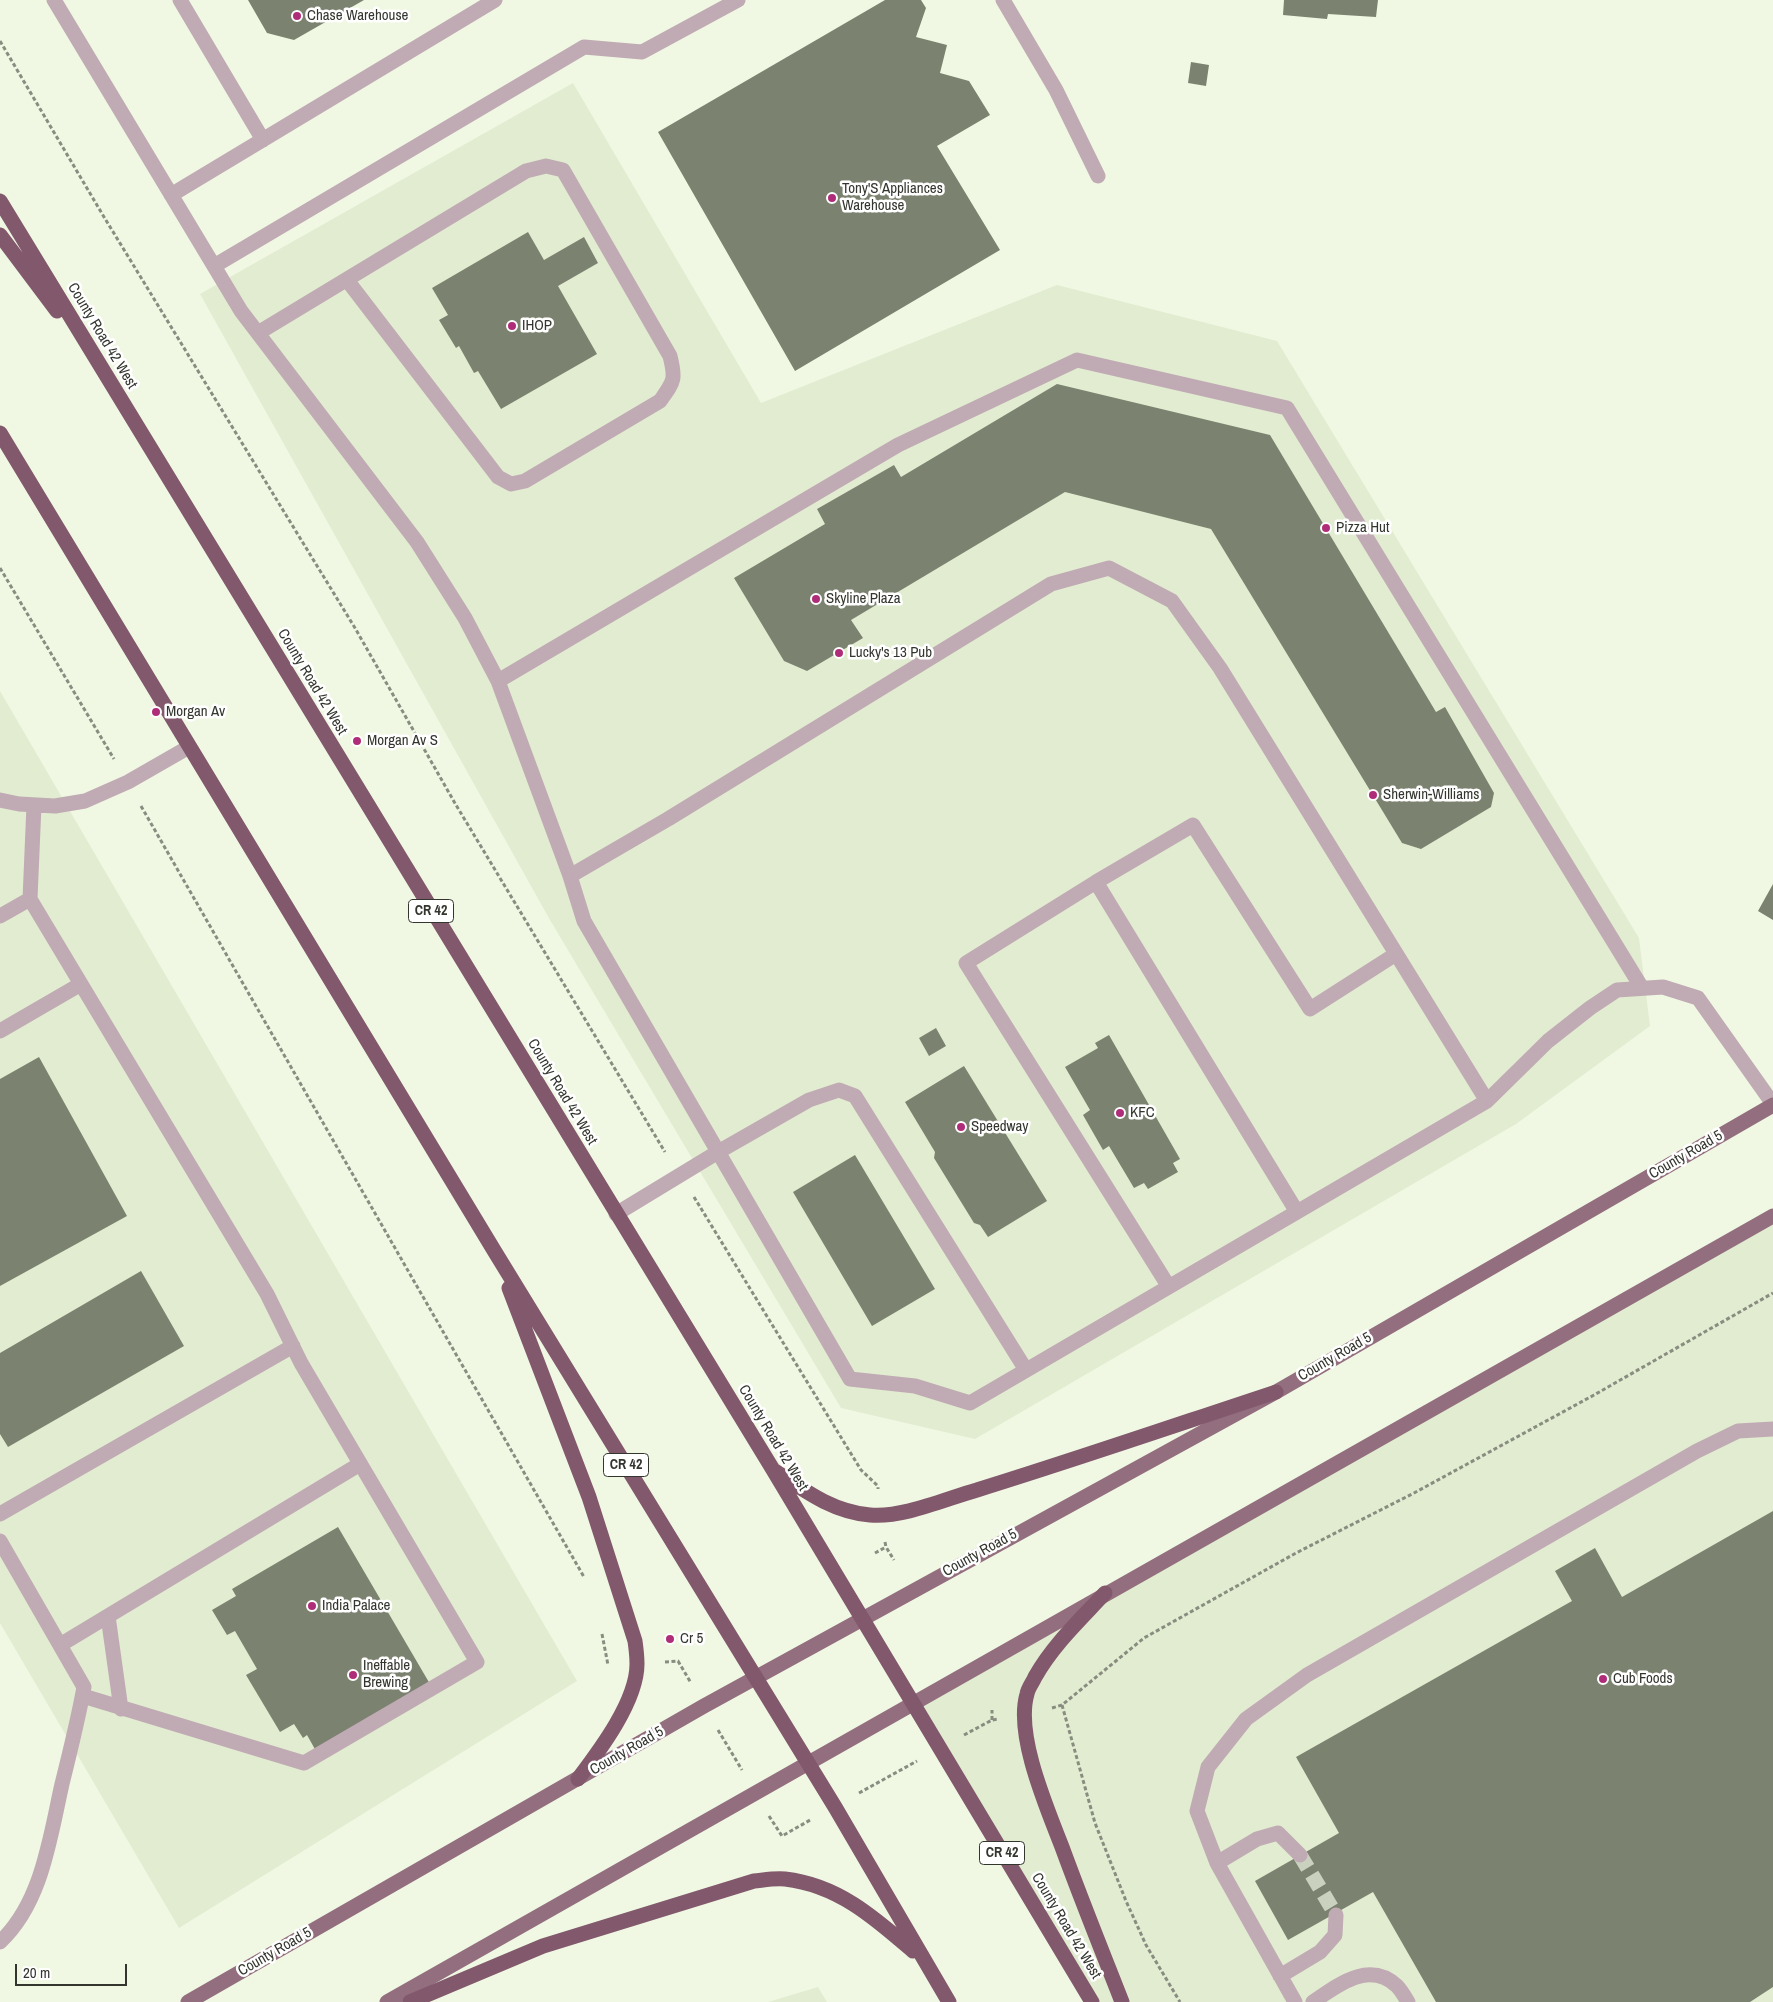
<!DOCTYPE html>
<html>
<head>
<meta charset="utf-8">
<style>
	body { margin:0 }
	#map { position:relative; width:1773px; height:2002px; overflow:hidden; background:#f0f8e3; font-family:"Archivo Narrow",sans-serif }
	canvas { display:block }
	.scale { position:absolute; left:15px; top:1964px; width:112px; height:22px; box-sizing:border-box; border:2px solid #33362e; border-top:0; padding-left:6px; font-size:15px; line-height:18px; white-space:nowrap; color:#33362e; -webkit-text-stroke:4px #fff; paint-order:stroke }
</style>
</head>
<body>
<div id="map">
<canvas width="1773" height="2002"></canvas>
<div class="scale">20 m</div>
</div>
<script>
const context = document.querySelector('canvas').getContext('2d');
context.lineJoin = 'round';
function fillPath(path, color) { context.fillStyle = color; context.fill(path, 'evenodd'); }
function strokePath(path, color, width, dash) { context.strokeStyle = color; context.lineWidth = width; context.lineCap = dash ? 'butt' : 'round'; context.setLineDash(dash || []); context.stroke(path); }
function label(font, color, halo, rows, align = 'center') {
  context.font = font + ' "Archivo Narrow",sans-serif'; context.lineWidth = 5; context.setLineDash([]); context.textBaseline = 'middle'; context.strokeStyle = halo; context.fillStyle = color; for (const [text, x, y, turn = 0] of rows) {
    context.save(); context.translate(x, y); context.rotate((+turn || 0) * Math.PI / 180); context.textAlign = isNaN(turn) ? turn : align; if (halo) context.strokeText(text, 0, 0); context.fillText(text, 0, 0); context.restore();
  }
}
fillPath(new Path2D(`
	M573 83 761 403 1057 285 1277 341 1639 938 1650 1026 1516 1124 975 1439 841 1408 550 920 200 294Z
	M0 691 577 1681 179 1928 0 1623Z
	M1773 1216V2002H1090L912 1703Z
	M818 1987 827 2002H768Z`), '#e2ecd1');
fillPath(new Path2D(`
	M248 0H364L294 40 267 33Z
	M885 0H921L926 8 916 37 947 45 940 73 969 81 990 115 937 146 1000 250 795 371 658 132Z
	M1284 0H1378L1376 17 1328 14 1327 19 1283 15Z
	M1191 62 1209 65 1206 86 1188 83Z
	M528 232 544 260 584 237 598 263 558 286 597 354 501 409 478 371 474 373 459 346 456 348 439 320 448 315 432 288Z
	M1057 384 1270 435 1436 712 1445 707 1494 793 1491 807 1421 849 1402 843 1211 529 1065 492 851 620 863 638 807 671 784 661 734 578 825 524 817 509 894 465 901 477Z
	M1773 884V920L1758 911Z
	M936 1028 946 1046 929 1056 919 1038Z
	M1109 1035 1180 1159 1173 1163 1178 1172 1148 1189 1144 1183 1134 1188 1109 1146 1103 1150 1083 1115 1090 1110 1065 1067 1098 1048 1095 1043Z
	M39 1057 127 1216 0 1286V1079Z
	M964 1066 1047 1201 988 1237 980 1225 974 1223 934 1158 935 1152 905 1102Z
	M855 1155 935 1289 872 1326 793 1192Z
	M141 1271 184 1346 8 1447 0 1434V1353Z
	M1773 1511V1987L1750 2002H1436L1373 1892 1288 1940 1255 1881 1339 1833 1296 1757 1572 1601 1555 1571 1595 1548 1622 1597Z
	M338 1527 430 1684 316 1751 307 1735 303 1738 294 1724 280 1732 246 1675 257 1669 235 1631 227 1635 212 1610 236 1596 232 1589Z`), '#7c8270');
strokePath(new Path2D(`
	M1300 1855 1336 1915`), '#cad1bf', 15, [15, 8]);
strokePath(new Path2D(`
	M0 41 104 217 355 628 456 805 665 1152
	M0 568 114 759
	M141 806 584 1577
	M694 1197 861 1470 878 1486V1489
	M885 1542 886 1547 894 1560
	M875 1553 886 1547
	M602 1634 608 1665
	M665 1662 678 1661 691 1683
	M1062 1705 1095 1823 1126 1901 1146 1945 1180 2002
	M1052 1708 1062 1705 1144 1638 1296 1553 1414 1493 1594 1395 1773 1293
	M992 1720V1710
	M718 1730 742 1770
	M964 1735 992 1720 999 1719
	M859 1793 917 1761
	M769 1816 782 1836 812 1819`), '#888d80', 3, [4, 2.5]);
strokePath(new Path2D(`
	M54 0 241 311 417 542 465 618 498 681 570 876 584 921 850 1379 915 1386 970 1403 1487 1101 1548 1041 1590 1008 1617 990 1663 987 1698 998 1773 1104
	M180 0 263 140
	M1003 0 1056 90 1098 176
	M171 195 495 0
	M214 266 584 47 642 52 738 0
	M258 333 526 171 546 166 563 170 670 356C676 380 674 381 660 401L525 481 511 484 498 477 347 280
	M498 681 898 445 1077 360 1287 408 1642 988
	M0 800 19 804 55 806 85 801 128 782 189 747
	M570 876 668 819 1051 584 1109 568 1172 601 1220 668 1487 1101
	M1096 882 966 963 1169 1287
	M30 899 267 1294 301 1363 477 1662 304 1763 83 1696
	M0 916 30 899 34 805
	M0 1031 81 984
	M1297 1212 1096 882 1193 825 1310 1009 1396 954
	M616 1214 718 1152 809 1100 839 1090 855 1096 1026 1370
	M0 1514 293 1346
	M0 1541 84 1687C78 1720 70 1752 62 1784 50 1837 42 1903 0 1942
	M108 1616 121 1709
	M60 1645 360 1464
	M1217 1863 1257 1839 1278 1833 1300 1855
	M1280 1976 1320 1952 1335 1935 1336 1915
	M1295 2002 1217 1863 1197 1811 1208 1767 1246 1719 1307 1675 1697 1451 1738 1431 1773 1429
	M1313 2002C1338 1985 1369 1960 1397 1986 1401 1990 1405 1997 1408 2002`), '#c0abb4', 15);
strokePath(new Path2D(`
	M188 2002 704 1706 1276 1392 1773 1105
	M387 2002 1773 1216`), '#936e7f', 15);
strokePath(new Path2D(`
	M0 201 772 1468 1092 2002
	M0 235 57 311
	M0 433 495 1252 835 1807 949 2002
	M509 1288 589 1497 635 1641C636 1648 637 1656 637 1664 637 1701 600 1750 578 1779
	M775 1471C805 1491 833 1512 870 1515 903 1518 945 1499 977 1490 1077 1459 1176 1425 1276 1392
	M1105 1593C1080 1620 1053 1645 1035 1677 1033 1682 1028 1688 1027 1694 1015 1735 1047 1808 1062 1847 1081 1899 1102 1951 1122 2002
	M410 2002 543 1946 754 1881C764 1880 775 1878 785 1879 838 1885 875 1918 913 1951`), '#82586c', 15);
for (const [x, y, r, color] of [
	[297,16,5,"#af2d78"],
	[832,198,5,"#af2d78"],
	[512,326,5,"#af2d78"],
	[1326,528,5,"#af2d78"],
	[816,599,5,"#af2d78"],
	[839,653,5,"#af2d78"],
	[156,712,5,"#af2d78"],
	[357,741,5,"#af2d78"],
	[1373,795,5,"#af2d78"],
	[1120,1113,5,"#af2d78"],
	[961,1127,5,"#af2d78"],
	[312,1606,5,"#af2d78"],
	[670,1639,5,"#af2d78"],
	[353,1675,5,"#af2d78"],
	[1603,1679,5,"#af2d78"]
]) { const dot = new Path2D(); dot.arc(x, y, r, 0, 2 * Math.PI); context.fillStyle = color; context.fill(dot); strokePath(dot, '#fff', 2); }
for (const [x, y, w] of [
	[431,911,45],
	[626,1465,45],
	[1002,1853,45]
]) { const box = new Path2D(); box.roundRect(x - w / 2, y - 11.5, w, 23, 4); context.fillStyle = '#fff'; context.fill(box); strokePath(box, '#33362e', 1); }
label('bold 14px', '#33362e', null, [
	["CR 42",431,911],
	["CR 42",626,1465],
	["CR 42",1002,1853]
]);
label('15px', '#33362e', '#fff', [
	["Chase Warehouse",307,16],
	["Tony'S Appliances",842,189],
	["Warehouse",842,206],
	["IHOP",522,326],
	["Pizza Hut",1336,528],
	["Skyline Plaza",826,599],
	["Lucky's 13 Pub",849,653],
	["Morgan Av",166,712],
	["Morgan Av S",367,741],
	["Sherwin-Williams",1383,795],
	["KFC",1130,1113],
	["Speedway",971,1127],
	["India Palace",322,1606],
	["Cr 5",680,1639],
	["Ineffable",363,1666],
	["Brewing",363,1683],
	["Cub Foods",1613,1679]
], 'left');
label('15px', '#33362e', '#fff', [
	["County Road 42 West",102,336,59],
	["County Road 42 West",312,682,59],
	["County Road 42 West",562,1092,59],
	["County Road 5",1686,1155,-30],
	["County Road 5",1335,1357,-30],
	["County Road 42 West",773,1438,59],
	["County Road 5",980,1553,-29],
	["County Road 5",627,1751,-30],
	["County Road 42 West",1066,1926,59],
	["County Road 5",275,1952,-30]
]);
</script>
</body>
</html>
